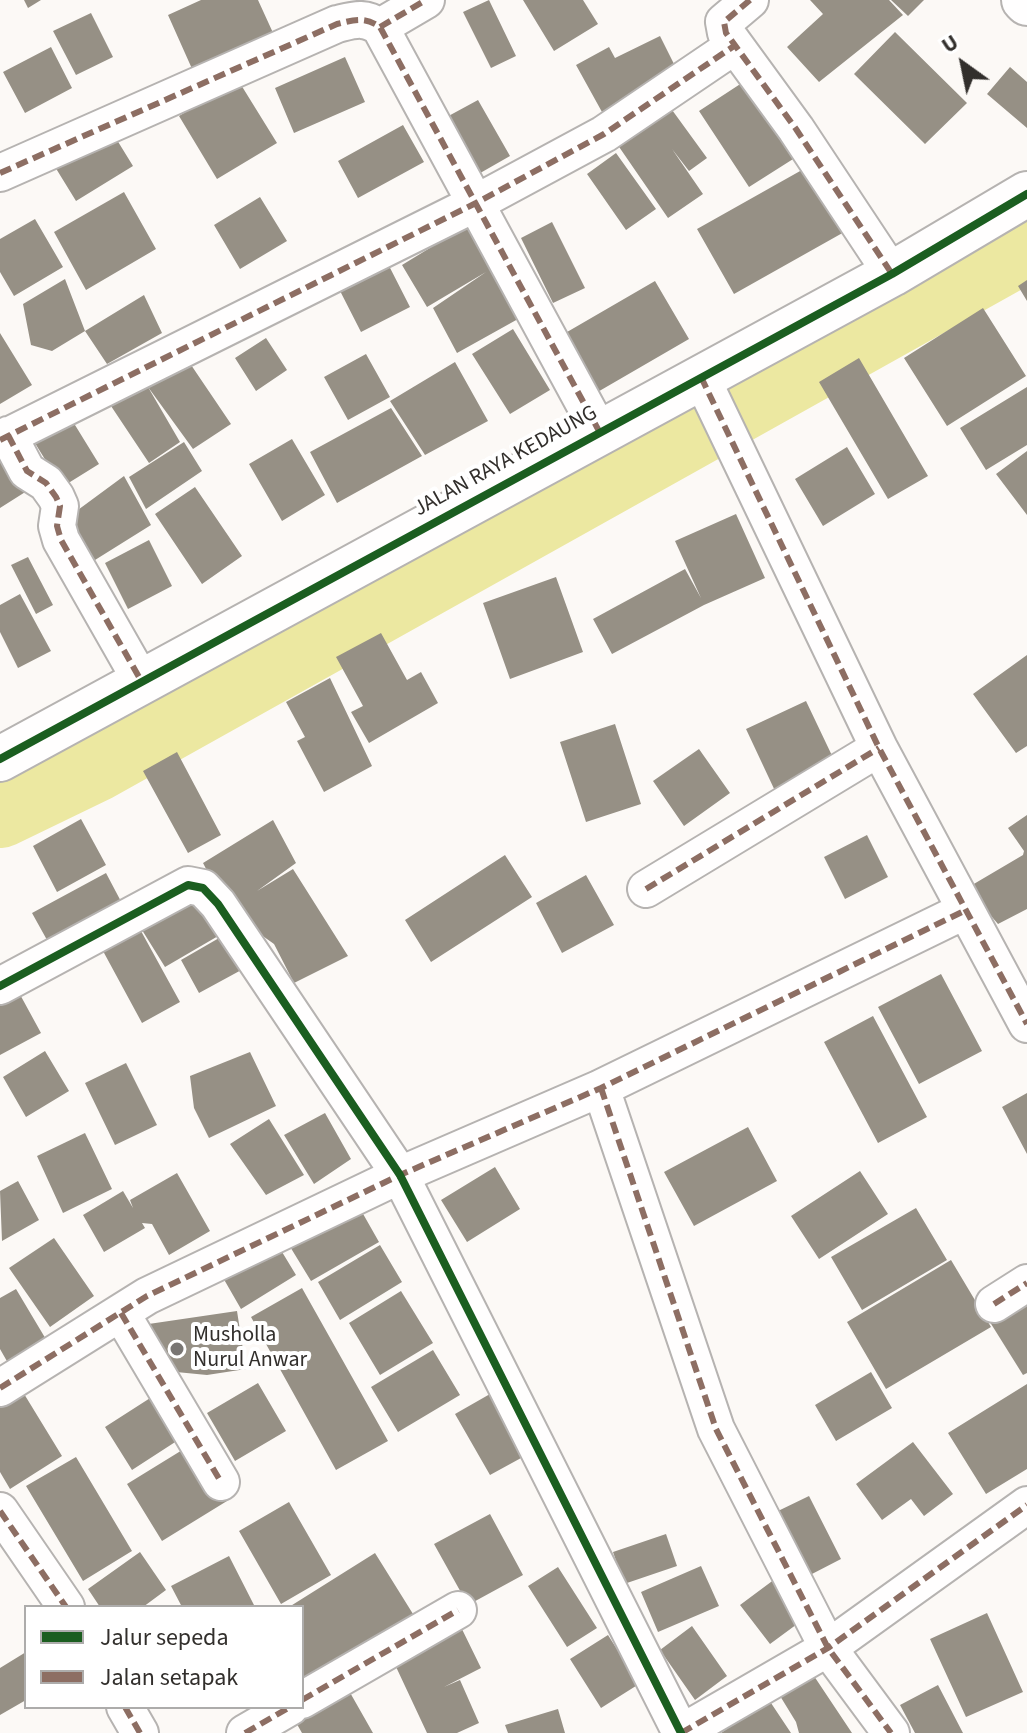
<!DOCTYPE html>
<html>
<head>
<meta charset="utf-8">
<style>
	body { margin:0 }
	#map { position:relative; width:1027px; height:1733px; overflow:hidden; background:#fcf9f6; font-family:"Source Sans 3",sans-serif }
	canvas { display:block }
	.legend { position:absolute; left:24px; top:1605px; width:280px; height:104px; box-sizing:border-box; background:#fff; border:2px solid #adacab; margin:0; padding:10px 14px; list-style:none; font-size:24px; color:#322f2c }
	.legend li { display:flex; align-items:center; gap:16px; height:40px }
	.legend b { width:40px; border:2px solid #adacab }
	.north { position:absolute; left:923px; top:24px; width:80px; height:80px; -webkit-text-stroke:6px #fff; paint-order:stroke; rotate:327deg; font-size:22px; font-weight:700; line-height:32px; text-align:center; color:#322f2c }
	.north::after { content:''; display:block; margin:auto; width:28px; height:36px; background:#322f2c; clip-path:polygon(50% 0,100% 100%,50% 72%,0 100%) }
</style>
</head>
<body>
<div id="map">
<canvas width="1027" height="1733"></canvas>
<ul class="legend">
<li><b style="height:10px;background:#1b5e20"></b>Jalur sepeda</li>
<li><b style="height:10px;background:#8d6e63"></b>Jalan setapak</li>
</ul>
<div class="north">U</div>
</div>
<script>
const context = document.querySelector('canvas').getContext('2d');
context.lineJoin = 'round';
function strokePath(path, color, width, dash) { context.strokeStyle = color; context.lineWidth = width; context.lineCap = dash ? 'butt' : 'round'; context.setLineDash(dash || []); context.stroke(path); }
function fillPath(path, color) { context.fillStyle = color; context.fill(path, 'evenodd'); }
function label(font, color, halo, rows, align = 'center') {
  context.font = font + ' "Source Sans 3",sans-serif'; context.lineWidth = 8; context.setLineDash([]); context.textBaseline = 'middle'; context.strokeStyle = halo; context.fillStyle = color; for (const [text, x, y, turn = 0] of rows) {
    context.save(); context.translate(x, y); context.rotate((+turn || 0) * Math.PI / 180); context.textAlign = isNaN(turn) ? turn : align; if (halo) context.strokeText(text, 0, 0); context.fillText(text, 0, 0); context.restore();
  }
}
strokePath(new Path2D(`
	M0 811 95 765 1027 244`), '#ece8a1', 74);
fillPath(new Path2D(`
	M24 0H41L28 8Z
	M201 0H258L274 35 193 71 168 15Z
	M489 0 516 56 491 68 463 12Z
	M523 0H583L598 24 554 51Z
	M810 0H889L903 15 819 82 787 47 823 14Z
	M891 0H924L908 16Z
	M91 13 113 57 76 75 53 31Z
	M895 32 967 103 925 144 854 74Z
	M660 36 677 70 634 91 602 112 576 65 609 47 615 58Z
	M51 47 72 88 25 113 3 72Z
	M345 57 365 102 294 133 275 88Z
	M1010 67 1027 82V128L987 94Z
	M751 77 801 154 749 187 699 111Z
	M238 80 277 143 217 179 179 116Z
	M478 100 510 156 475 176 443 119Z
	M667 103 707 158 689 171 672 149 703 194 668 218 615 141Z
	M403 125 424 162 358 198 338 161Z
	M109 127 133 166 76 201 52 162Z
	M616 153 656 209 626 230 587 174Z
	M809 166 846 231 734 294 697 229Z
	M124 192 156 249 86 290 54 232Z
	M260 197 287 241 240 269 214 225Z
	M35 219 63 267 14 296 0 272V239Z
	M474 221 527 314 457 353 433 308 486 272 427 307 402 265Z
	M552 222 585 288 553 303 521 238Z
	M386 260 410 307 361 332 337 285Z
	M65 279 85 331 52 351 31 345 23 304Z
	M1027 280V301L1018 286Z
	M655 281 689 339 589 397 555 339Z
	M144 295 162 333 107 364 85 331Z
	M983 308 1026 376 947 426 904 358Z
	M513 329 550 390 510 414 472 354Z
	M0 333 32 385 0 404Z
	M266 338 287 370 256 391 235 358Z
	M366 354 390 397 348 420 324 377Z
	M185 356 231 424 193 449 148 387 180 442 149 463 111 406Z
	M859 358 928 476 888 499 819 382Z
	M455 362 488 421 425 455 390 401Z
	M1027 387V445L986 470 960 428Z
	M391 408 422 456 337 503 310 452Z
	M67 412 99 464 62 487 30 435Z
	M292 439 325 495 282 521 249 464Z
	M184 442 202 471 146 509 129 477Z
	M847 447 875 494 823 526 795 479Z
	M0 450 30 489 0 508Z
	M1027 451V515L996 474Z
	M124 476 151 525 95 560 67 518Z
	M195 487 242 556 202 584 155 514Z
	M736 514 765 578 704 605 612 654 593 619 685 569 701 598 675 541Z
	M149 540 172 586 128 609 105 563Z
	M28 557 53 605 36 614 11 565Z
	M556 577 583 652 510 679 483 603Z
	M20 594 51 651 18 668 0 632V605Z
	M381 633 407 680 421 672 438 703 369 743 351 712 363 706 336 657Z
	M1027 655V746L1016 753 973 694Z
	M330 678 372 766 324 792 297 741 305 737 286 702Z
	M806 701 836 764 776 793 746 729Z
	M615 724 641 804 586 822 560 742Z
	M699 749 730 793 684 826 653 781Z
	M177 752 221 835 188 853 143 771Z
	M1027 815V909L998 924 967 888 1023 855 1024 851 1008 828Z
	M81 819 106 865 57 892 33 846Z
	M273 820 296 863 257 891 293 869 348 956 294 983 274 944 253 929 218 892 203 863Z
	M867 835 888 877 845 899 824 857Z
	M505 855 532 897 431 962 405 920Z
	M106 873 125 909 52 949 32 913Z
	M586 875 614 925 562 953 536 903Z
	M206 896 225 932 165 967 142 930Z
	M141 931 180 1002 142 1023 103 951Z
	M226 934 245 968 199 993 181 960Z
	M941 974 982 1051 919 1084 878 1007Z
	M17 989 41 1033 0 1055V999Z
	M873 1016 927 1117 878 1143 824 1042Z
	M45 1051 69 1091 26 1117 3 1077Z
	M250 1052 276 1106 209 1138 194 1108 190 1076Z
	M126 1063 157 1125 115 1145 85 1083Z
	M1027 1093V1154L1002 1107Z
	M325 1113 351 1159 314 1184 284 1135Z
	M269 1119 304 1175 266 1195 230 1144Z
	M748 1127 777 1181 694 1226 664 1172Z
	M85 1133 112 1189 63 1213 37 1156Z
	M495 1167 520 1209 467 1242 441 1200Z
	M860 1171 888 1214 819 1259 791 1216Z
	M177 1173 210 1231 169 1255 152 1224 142 1223 145 1228 104 1252 83 1215 123 1191 133 1208 130 1200Z
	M18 1181 39 1220 2 1241 0 1191Z
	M358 1205 379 1242 311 1281 289 1245Z
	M916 1208 947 1260 862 1310 831 1257Z
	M54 1238 94 1296 50 1327 9 1268Z
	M276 1242 296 1275 241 1309 222 1276Z
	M380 1245 402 1282 340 1320 318 1282Z
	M951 1260 991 1327 886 1389 847 1322Z
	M302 1288 388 1441 336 1470 251 1317Z
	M16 1289 47 1341 8 1363 0 1349V1298Z
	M401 1291 433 1343 380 1375 349 1323Z
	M1027 1295V1373L1023 1375 988 1319Z
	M237 1311 246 1369 207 1375 166 1371 135 1326Z
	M433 1350 460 1395 398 1432 371 1387Z
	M871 1372 892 1408 836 1441 815 1405Z
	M258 1383 286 1431 235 1461 207 1413Z
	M18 1384 62 1456 10 1489 0 1472V1395Z
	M1027 1384V1469L986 1494 948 1433Z
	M497 1390 532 1452 490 1475 455 1414Z
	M158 1393 186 1435 132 1470 105 1427Z
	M913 1442 953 1494 924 1516 911 1499 882 1520 856 1484Z
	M192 1444 227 1501 162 1541 127 1484Z
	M76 1457 132 1551 83 1581 26 1486Z
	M809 1496 841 1559 810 1575 778 1511Z
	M289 1502 331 1575 281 1604 239 1531Z
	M490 1514 523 1575 468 1605 434 1544Z
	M666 1534 677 1566 624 1584 613 1552Z
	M140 1552 166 1590 143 1607H100L88 1589Z
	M375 1553 418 1622 302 1693V1607H289Z
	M229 1556 255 1607H182L171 1586Z
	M701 1566 719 1606 658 1632 641 1592Z
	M558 1567 597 1628 567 1647 528 1586Z
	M779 1576 808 1616 770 1644 740 1605Z
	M987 1613 1023 1692 966 1717 930 1639Z
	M458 1621 481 1668 444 1687 460 1680 479 1723 457 1733H427L390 1654Z
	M692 1626 727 1676 695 1700 660 1650Z
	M608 1635 639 1684 601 1708 570 1659Z
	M26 1652V1700L0 1715V1668Z
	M810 1670 852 1733H799L796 1722 777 1691Z
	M344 1682 373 1733H302L290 1712Z
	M938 1685 963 1733H915L900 1705Z
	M767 1697 791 1733H721L761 1705Z
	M558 1709 565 1733H508L505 1725Z`), '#969085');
const street = new Path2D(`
	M750 0 724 22 726 33 796 129 892 274
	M380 27 426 0
	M0 173 337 24C354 20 364 16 380 27L599 431
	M701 377 879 748 1027 1024
	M8 435 27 471 46 483 56 497 60 506 57 526 61 540 143 684
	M0 440 476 203 604 134 734 46
	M646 889 879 748
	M0 986 188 885 203 888 218 904 400 1175 681 1733
	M601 1088 716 1429 828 1648 891 1733
	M994 1304 1027 1283
	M121 1313 221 1482
	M0 1388 147 1296 400 1175 601 1088 964 911
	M0 1511 66 1607
	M302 1700 458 1610
	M125 1707 140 1733
	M245 1733 290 1707
	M681 1733 828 1648 1027 1505`);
const secondary = new Path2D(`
	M0 759 892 274 1027 194`);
const primary = new Path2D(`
	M1024 0 1027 3`);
strokePath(street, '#b6b3b1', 40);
strokePath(secondary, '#b6b3b1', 48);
strokePath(primary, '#b6b3b1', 48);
strokePath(street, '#fffefe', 36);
strokePath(secondary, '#fffefe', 44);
strokePath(primary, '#fffefe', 44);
strokePath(new Path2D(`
	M750 0 724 22 726 33 796 129 892 274
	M380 27 426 0
	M0 173 337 24C354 20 364 16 380 27L599 431
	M701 377 879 748 1027 1024
	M8 435 27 471 46 483 56 497 60 506 57 526 61 540 143 684
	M0 440 476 203 604 134 734 46
	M646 889 879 748
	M601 1088 716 1429 828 1648 891 1733
	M994 1304 1027 1283
	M121 1313 221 1482
	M0 1388 147 1296 400 1175 601 1088 964 911
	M0 1511 66 1607
	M302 1700 458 1610
	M125 1707 140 1733
	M245 1733 290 1707
	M681 1733 828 1648 1027 1505`), '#8d6e63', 6, [12, 6]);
strokePath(new Path2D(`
	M0 759 892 274 1027 194
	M0 986 188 885 203 888 218 904 400 1175 681 1733`), '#1b5e20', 8);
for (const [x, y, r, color] of [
	[177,1349,8,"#797673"]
]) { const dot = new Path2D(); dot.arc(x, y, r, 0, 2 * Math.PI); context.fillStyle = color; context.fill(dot); strokePath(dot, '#fff', 3); }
label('22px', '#322f2c', '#fff', [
	["JALAN RAYA KEDAUNG",506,462,-29]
]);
label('22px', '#322f2c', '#fff', [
	["Musholla",193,1336],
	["Nurul Anwar",193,1361]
], 'left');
</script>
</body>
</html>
